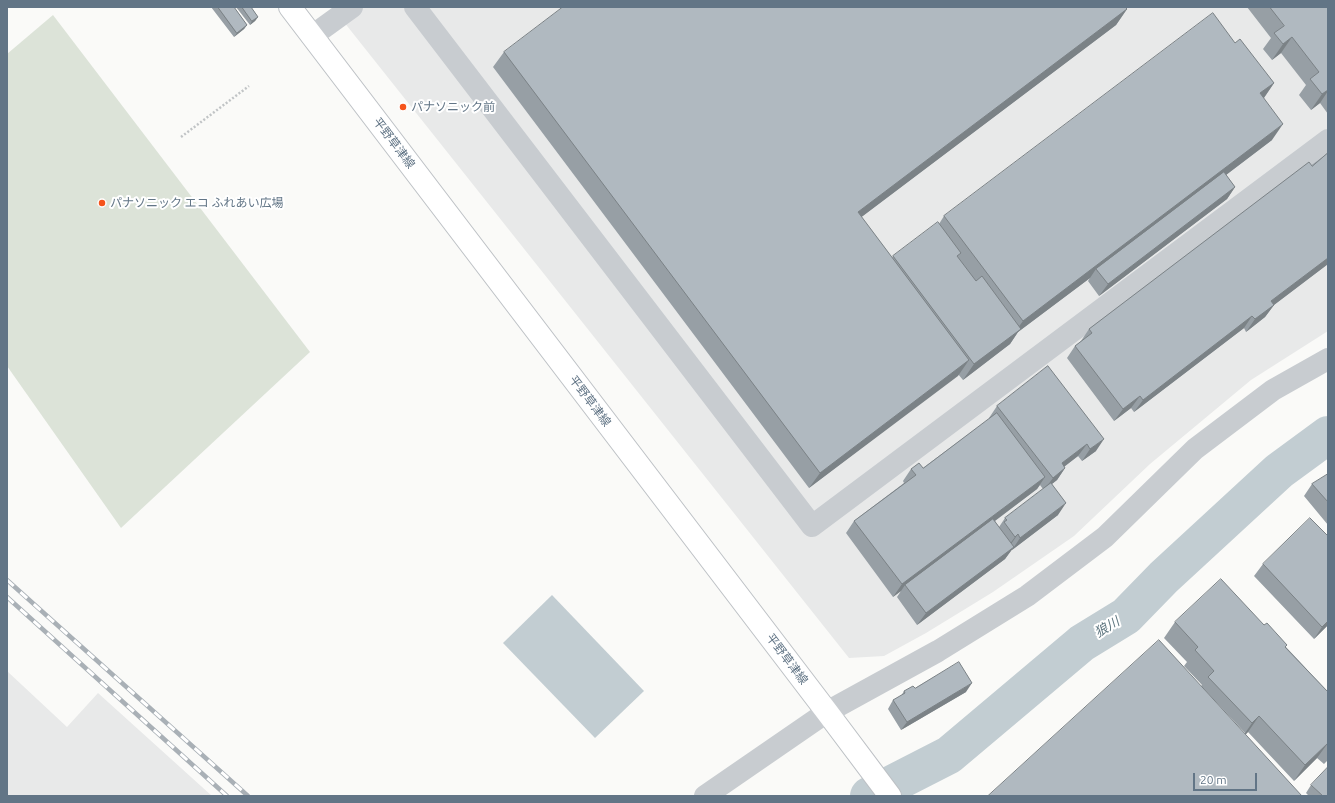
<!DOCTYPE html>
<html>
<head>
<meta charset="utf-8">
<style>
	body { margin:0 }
	#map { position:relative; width:1335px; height:803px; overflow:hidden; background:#fafaf8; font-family:Ubuntu,sans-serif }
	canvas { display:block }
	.frame { position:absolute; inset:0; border:8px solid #627586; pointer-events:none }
	.scale { position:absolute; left:1193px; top:773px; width:64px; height:18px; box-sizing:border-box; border:2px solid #627586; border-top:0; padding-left:5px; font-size:12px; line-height:14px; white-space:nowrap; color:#627586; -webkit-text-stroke:3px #fff; paint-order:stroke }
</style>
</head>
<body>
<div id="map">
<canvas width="1335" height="803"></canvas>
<div class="frame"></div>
<div class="scale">20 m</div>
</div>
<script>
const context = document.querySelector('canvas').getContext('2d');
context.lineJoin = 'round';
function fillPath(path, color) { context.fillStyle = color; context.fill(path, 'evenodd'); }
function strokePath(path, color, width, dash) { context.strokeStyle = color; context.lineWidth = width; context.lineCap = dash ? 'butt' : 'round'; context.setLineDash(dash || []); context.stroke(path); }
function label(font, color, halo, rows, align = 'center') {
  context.font = font + ' Ubuntu,"Noto Sans JP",sans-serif'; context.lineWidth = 4; context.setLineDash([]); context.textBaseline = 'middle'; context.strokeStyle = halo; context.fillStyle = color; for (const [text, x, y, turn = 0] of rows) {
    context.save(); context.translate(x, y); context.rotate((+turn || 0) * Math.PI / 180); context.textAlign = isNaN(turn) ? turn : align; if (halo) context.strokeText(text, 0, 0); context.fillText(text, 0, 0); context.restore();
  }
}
fillPath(new Path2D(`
	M332 7H1328V331L1251 380 1150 464 1074 536 993 592 926 633 884 656 849 658Z
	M7 671 67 727 98 693 212 796H7Z`), '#e8e9e9');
fillPath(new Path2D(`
	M53 15 310 352 121 528 7 366V54Z`), '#dce3d8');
fillPath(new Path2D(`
	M552 595 644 691 595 738 503 643Z`), '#c2cdd2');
strokePath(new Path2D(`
	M869 796 949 755 1082 643 1126 616 1164 577 1279 471 1328 435`), '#c2cdd2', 38);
const major = new Path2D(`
	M290 7 827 712 890 796`);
strokePath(major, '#bdc1c5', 24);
strokePath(new Path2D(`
	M181 137 249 86`), '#c1c4c6', 2.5, [2, 2]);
strokePath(new Path2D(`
	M415 7 812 526 1328 140
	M312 36 352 7
	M705 796 827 712 938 651 1027 596 1105 537 1195 449 1273 390 1328 359`), '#c8ccd0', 22);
strokePath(major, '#fff', 22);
const rail = new Path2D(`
	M7 580 248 796
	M7 597 227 796`);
strokePath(rail, '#a9b0b6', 4.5);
strokePath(rail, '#fff', 3, [9]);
fillPath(new Path2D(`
	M211 7H234L247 25 244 29 234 37Z
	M236 7H251L258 17 255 21 250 25Z
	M1247 7H1328V114L1320 103 1311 110 1299 95 1306 85 1281 53 1272 60 1263 49 1271 38Z
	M1127 9 1116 25 861 217 892 258 893 256 939 224 944 216 1235 43 1274 83 1264 98 1272 140 1226 175 1235 187 1227 199 1099 296 1088 281 1090 278 1018 332 1010 344 963 380 958 374 809 488 493 67 504 52Z
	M1328 153V264L1274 305 1265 317 1246 332 1244 328 1134 412 1131 408 1114 421 1067 358 1075 346 1081 341 1089 329Z
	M1048 366 1096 451 1082 461 1078 456 1064 467 1065 468 1057 480 1052 484 1058 515 1012 550H1011L1005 559 917 625 897 597 901 591 893 597 846 533 854 521 904 483 903 481 911 469 923 468 989 419V418L997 406ZM1040 485 1043 489 1005 518 999 527 995 521 1037 489Z
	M1328 474V525L1304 496 1312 484Z
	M1328 536V625L1314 639 1254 576 1263 564Z
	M1175 622 1286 647 1328 692V760L1324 764 1317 758 1294 781 1248 732 1246 734 1201 686 1202 685 1184 666 1187 662 1164 638Z
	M915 688 966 692 901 730 888 709 893 700 901 696 904 691Z
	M1311 785 1328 796H1309L1306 793Z`), '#979fa5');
fillPath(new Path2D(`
	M1127 9 1116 25 847 228 858 212Z
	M258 17 255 21 250 25 252 21Z
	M247 25 244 29 234 37 237 33Z
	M1292 37 1281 53 1272 60 1283 44Z
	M1274 83 1263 99 1260 93Z
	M1328 90V91L1320 103 1311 110 1322 94Z
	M1283 124 1272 140 1098 272 1096 269 1090 278 1018 332 1010 344 963 380 974 364 1014 333 1023 321Z
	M1235 187 1227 199 1099 296 1108 284Z
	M1328 258V264L1262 314 1271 301Z
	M1274 305 1265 317 1246 332 1255 319Z
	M1252 316 1244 328 1134 412 1143 400Z
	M969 360 958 376 809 488 820 473Z
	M1140 396 1131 408 1114 421 1123 409Z
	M1104 439 1096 451 1082 461 1090 449Z
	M1087 444 1078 456 1053 475 1062 463Z
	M1065 468 1057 480 1044 490 1053 478Z
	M1045 477 1037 489 907 587 905 585 901 591 893 597 902 584Z
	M1066 503 1058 515 1012 550 1020 538Z
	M1018 534 1009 547 1006 549 1015 537Z
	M1014 547 1005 559 917 625 926 613Z
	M1328 621V625L1314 639 1322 627Z
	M972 683 966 692 901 730 907 722Z
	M1259 716 1248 732 1241 739 1252 723Z
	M1328 743 1317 758 1294 781 1305 765Z`), '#7b8286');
const building = new Path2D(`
	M218 7H234L247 25 237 33Z
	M242 7H251L258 17 252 21Z
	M563 7H1125L1127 9 858 212 969 360 820 473 504 52Z
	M1270 7H1328V90L1322 94 1310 79 1319 72 1292 37 1283 44 1274 33 1284 26Z
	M1213 13 1235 43 1240 39 1274 83 1260 93 1283 124 1023 321 944 216Z
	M1328 153V258L1271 301 1274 305 1255 319 1252 316 1143 400 1140 396 1123 409 1075 346 1092 333 1089 329 1309 162 1312 166Z
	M1224 172 1235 187 1108 284 1096 269Z
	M938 222 961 253 957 256 976 281 982 276 1021 329 974 364 893 256Z
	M1048 366 1104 439 1090 449 1087 444 1062 463 1065 468 1053 478 997 406Z
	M997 413 1045 477 902 584 854 521 916 475 911 469 919 463 923 468Z
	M1328 474V502L1312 484Z
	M1051 483 1066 503 1020 538 1018 534 1015 537 1004 522 1007 520 1005 518Z
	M1310 518 1328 536V621L1322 627 1263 564Z
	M993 519 1014 547 926 613 905 585Z
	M1221 579 1264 625 1267 623 1287 645 1285 647 1328 692V743L1305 765 1259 716 1252 723 1208 677 1214 671 1195 650 1198 647 1175 622Z
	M1159 640 1302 796H988Z
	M959 662 972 683 907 722 893 700 905 693 904 691 913 686 915 688Z
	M1328 767V796H1323L1311 785Z`);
fillPath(building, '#b0b9c0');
strokePath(building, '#7b8286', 1);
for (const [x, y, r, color] of [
	[403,107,4,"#f6541c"],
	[102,203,4,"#f6541c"]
]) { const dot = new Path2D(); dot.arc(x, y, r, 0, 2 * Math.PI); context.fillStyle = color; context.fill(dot); strokePath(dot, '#fff', 1.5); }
label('12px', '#627586', '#fff', [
	["パナソニック前",411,107],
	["パナソニック エコ ふれあい広場",110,203]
], 'left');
label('12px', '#627586', '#fff', [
	["平野草津線",394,143,53],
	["平野草津線",590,401,53],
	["平野草津線",787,659,53]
]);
label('italic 13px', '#5d757f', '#fff', [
	["狼川",1107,627,-31]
]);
</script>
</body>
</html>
